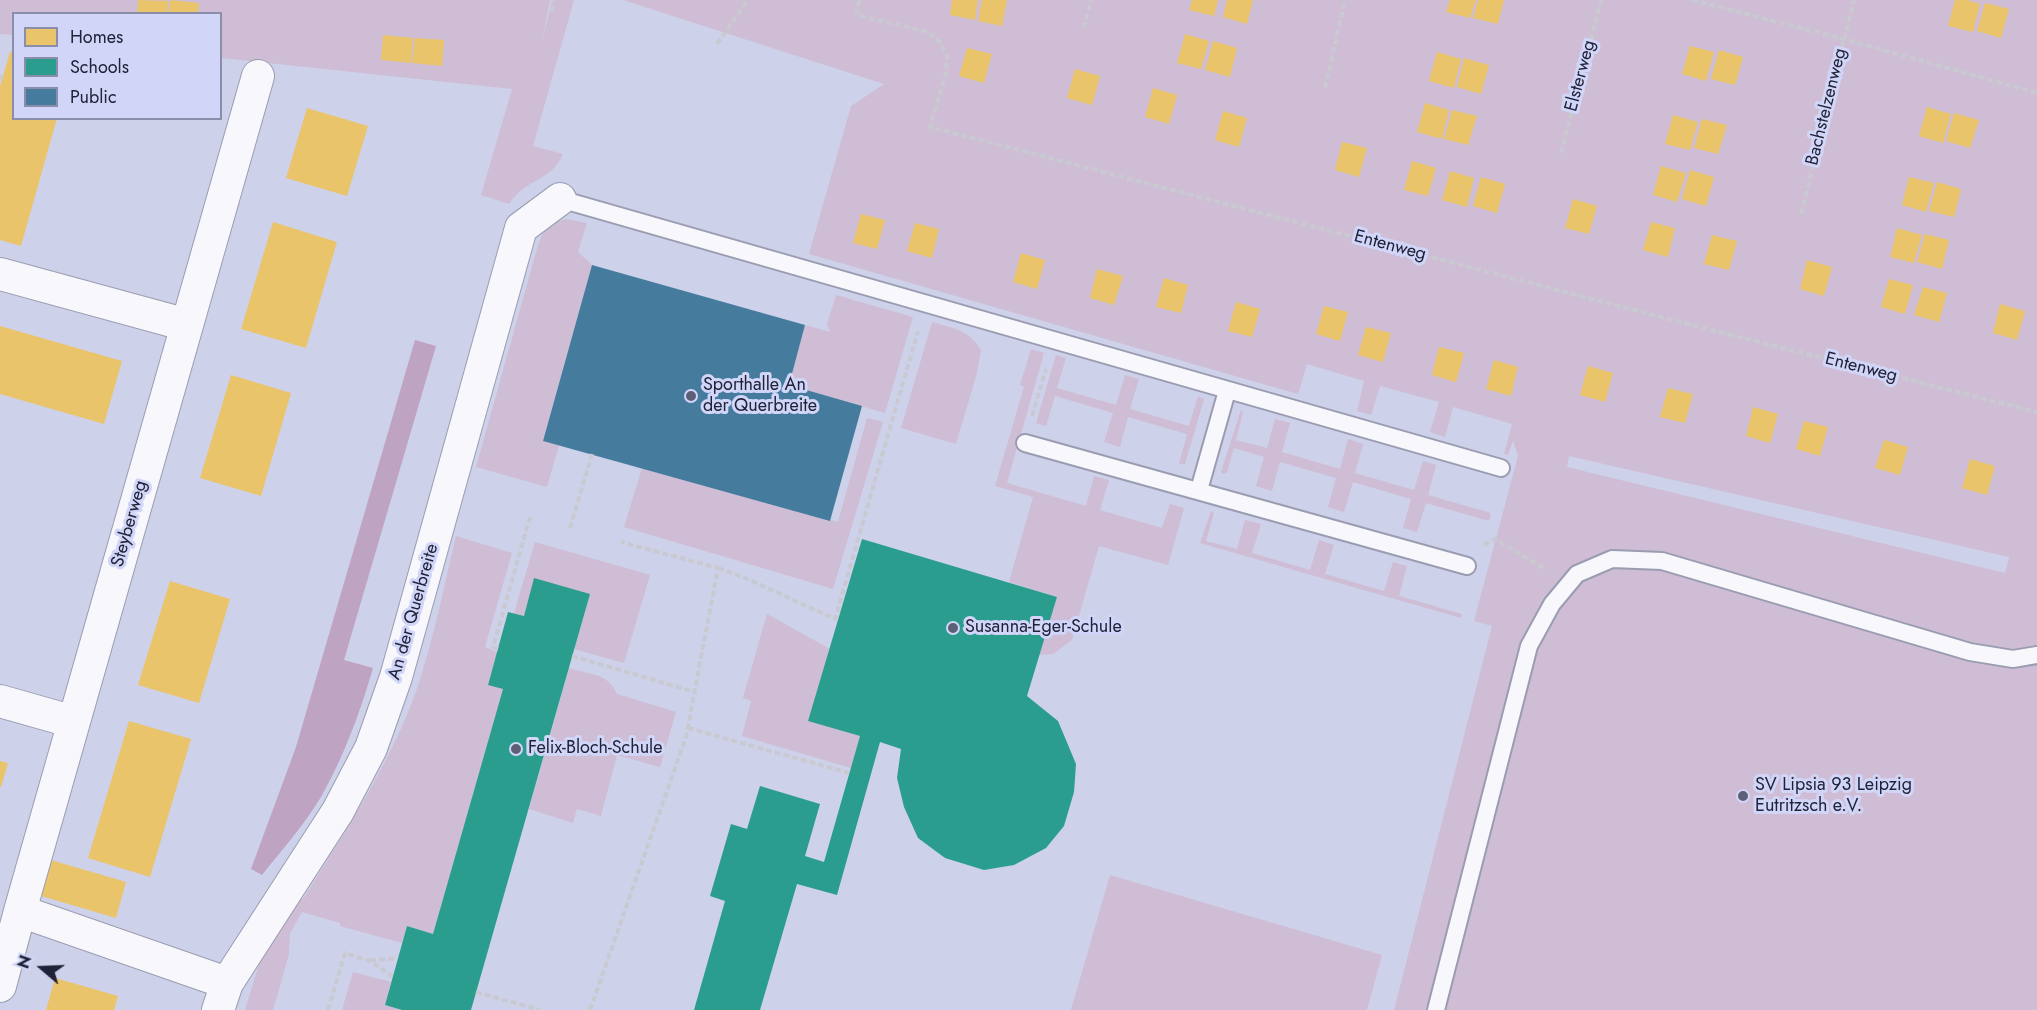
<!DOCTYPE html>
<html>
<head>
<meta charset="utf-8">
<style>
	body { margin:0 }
	#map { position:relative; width:2037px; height:1010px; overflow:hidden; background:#ced1ea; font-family:Jost,sans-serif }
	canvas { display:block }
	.legend { position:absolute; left:12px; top:12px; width:210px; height:108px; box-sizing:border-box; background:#d1d6f9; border:2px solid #8a8eab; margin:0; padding:8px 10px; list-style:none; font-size:18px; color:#202237 }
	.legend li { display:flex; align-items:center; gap:12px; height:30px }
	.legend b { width:30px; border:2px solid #8a8eab }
	.north { position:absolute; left:12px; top:938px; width:60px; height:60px; -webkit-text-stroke:4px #d1d6f9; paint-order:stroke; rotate:289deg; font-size:16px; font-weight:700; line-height:24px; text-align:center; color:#202237 }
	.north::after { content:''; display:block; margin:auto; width:21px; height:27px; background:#202237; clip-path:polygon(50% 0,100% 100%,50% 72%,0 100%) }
</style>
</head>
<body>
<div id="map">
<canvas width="2037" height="1010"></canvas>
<ul class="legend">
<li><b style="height:16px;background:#e9c46a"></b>Homes</li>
<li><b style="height:16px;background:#2a9d8f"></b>Schools</li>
<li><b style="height:16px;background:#457b9d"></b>Public</li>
</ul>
<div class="north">N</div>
</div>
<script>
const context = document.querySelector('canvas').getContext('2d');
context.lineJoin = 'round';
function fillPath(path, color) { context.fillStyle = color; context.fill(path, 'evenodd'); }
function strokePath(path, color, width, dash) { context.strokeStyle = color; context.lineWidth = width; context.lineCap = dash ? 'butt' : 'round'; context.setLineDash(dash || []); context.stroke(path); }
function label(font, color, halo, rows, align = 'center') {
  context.font = font + ' Jost,sans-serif'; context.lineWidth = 6; context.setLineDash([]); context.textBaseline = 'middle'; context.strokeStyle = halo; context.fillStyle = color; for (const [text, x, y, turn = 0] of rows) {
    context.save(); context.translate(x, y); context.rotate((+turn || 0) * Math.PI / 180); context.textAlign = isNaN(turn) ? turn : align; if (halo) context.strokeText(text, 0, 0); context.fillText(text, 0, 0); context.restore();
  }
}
fillPath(new Path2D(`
	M0 0H550L542 42 552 0H574L533 146 563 154C551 182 527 177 509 204L481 195 512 89 221 58 220 14H14L13 35 0 34Z
	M623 0H2037V1010H1394L1492 626 1474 621 1518 456 1513 441 1508 455 1504 454 1512 424 1453 407 1445 437 1430 432 1439 402 1380 386 1371 415 1357 411 1364 381 1307 364 1298 394 809 254 851 106 884 84ZM1569 456 2009 557V558L2005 573 1567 467Z
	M566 219 587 223 578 252 592 265 543 441 559 445 547 487 476 467 538 245C545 227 547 225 566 219Z
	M836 295 913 317 885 413 789 385 805 325 830 332 827 324Z
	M932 322C954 329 968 329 981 350L977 373 956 444 901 428Z
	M1031 349 1044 353 1007 483 1086 506 1094 476 1109 480 1100 510 1162 528 1170 504 1184 508 1168 565 1099 546 1072 640 1053 654 1039 655 1057 597 1009 582 1033 497 995 486 1024 387 1020 385Z
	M1056 355 1066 358 1057 388 1116 405 1125 375 1139 379 1130 409 1189 426 1198 396 1204 399 1185 464H1179L1187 434 1128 417 1120 447 1104 442 1113 413 1055 396 1046 426 1036 423Z
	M1241 410 1243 412 1236 440 1267 448 1275 419 1290 423 1282 452 1340 469 1348 439 1363 444 1355 473 1414 490 1423 461 1436 465 1428 495 1491 513 1489 521 1426 503 1417 532 1403 528 1411 499 1353 482 1344 512 1328 507 1336 478 1280 462 1272 491 1256 486 1264 457 1234 448 1227 472 1223 474 1221 472Z
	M867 418 883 422 833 589 624 527 642 468 838 522Z
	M1211 511 1214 513 1206 541 1237 549 1245 520 1261 524 1252 553 1310 570 1319 540 1334 545 1325 574 1384 591 1393 562 1407 566 1399 596 1462 614 1461 618 1200 543Z
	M456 536 512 553 485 647 497 652 488 684 503 689 433 934 407 926 402 943 340 926V923L302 912 290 933 289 954 273 1010H245L261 958 300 899 304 898C348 826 397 755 422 673 436 628 445 582 456 536Z
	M535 542 650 575 624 663 574 649 589 595 535 579 524 616 514 613Z
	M767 614 830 649 808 721 860 736 851 768 742 736 751 701 743 698Z
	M569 668C589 675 608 672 617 694L676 712 660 767 617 755 601 816 577 809 573 823 529 809Z
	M1110 875 1382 955 1367 1010H1071Z
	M353 972 391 982 385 1005 402 1010H342Z`), '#cebdd4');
fillPath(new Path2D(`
	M415 340 436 346 344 660 373 668C360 713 344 756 321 797 304 825 282 850 262 875L251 869 296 747Z`), '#bfa3c2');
fillPath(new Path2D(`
	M138 0 168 1 167 14H137Z
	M170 0 199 3 198 14H168Z
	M952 0H978L975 20 950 15Z
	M982 0H1007L1002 26 978 21Z
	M1192 0H1218L1214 16 1189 10Z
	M1227 0H1253L1247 24 1223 17Z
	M1450 0H1476L1470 18 1446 12Z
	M1478 0H1504L1498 24 1473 18Z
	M1955 0H1967L1980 4 1973 32 1948 26Z
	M1985 3 2009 9 2001 38 1977 31Z
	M1185 34 1209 41 1201 69 1177 63Z
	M383 35 413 38 411 63 381 60Z
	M415 38 444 40 442 66 412 63Z
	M1213 41 1237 48 1230 77 1205 70Z
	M1690 46 1714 52 1706 81 1682 74Z
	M967 48 992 54 984 83 959 76Z
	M1719 50 1743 57 1735 85 1711 79Z
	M10 52 14 53V118H57L21 246 0 240V86Z
	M1437 52 1461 59 1454 88 1429 81Z
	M1464 58 1489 65 1481 94 1457 87Z
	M1075 69 1100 76 1092 105 1067 98Z
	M1153 88 1177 95 1169 124 1145 117Z
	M1425 103 1449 110 1442 139 1417 132Z
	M1927 107 1951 114 1943 143 1919 136Z
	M307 108 368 126 347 196 286 178Z
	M1452 110 1477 116 1468 145 1444 139Z
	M1223 111 1247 118 1239 147 1215 140Z
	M1954 113 1979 120 1970 148 1946 141Z
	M1673 115 1698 122 1690 150 1665 144Z
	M1702 119 1727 125 1718 154 1694 148Z
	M1342 142 1367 148 1359 177 1335 170Z
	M1412 161 1436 168 1428 196 1404 190Z
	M1661 166 1686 173 1677 202 1653 195Z
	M1690 170 1714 177 1706 206 1682 199Z
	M1450 171 1474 178 1467 207 1442 200Z
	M1481 177 1505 184 1497 213 1473 206Z
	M1909 177 1934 183 1926 212 1902 205Z
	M1937 182 1961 189 1954 217 1929 211Z
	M1573 199 1597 206 1589 234 1565 228Z
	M861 214 885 220 877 249 853 243Z
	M273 222 337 242 306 348 241 329Z
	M1651 222 1675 228 1668 257 1643 250Z
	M915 223 939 229 932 258 907 251Z
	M1897 228 1922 235 1914 263 1890 257Z
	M1925 234 1949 240 1942 269 1917 262Z
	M1712 235 1737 241 1729 270 1704 264Z
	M1021 253 1045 260 1037 289 1013 282Z
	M1807 260 1832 267 1824 296 1800 289Z
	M1097 269 1123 276 1114 305 1090 298Z
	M1164 278 1188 285 1181 313 1156 307Z
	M1889 279 1913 285 1905 314 1881 307Z
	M1923 287 1947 293 1939 322 1914 315Z
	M1236 302 1260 309 1252 337 1228 331Z
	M2000 304 2025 311 2017 340 1993 333Z
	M1324 306 1348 312 1340 341 1316 334Z
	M0 326 122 361 104 424 0 394Z
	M1366 327 1391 333 1383 362 1358 355Z
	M1439 347 1464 353 1456 382 1432 375Z
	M1494 360 1518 367 1511 396 1486 389Z
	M1588 366 1613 373 1605 402 1580 395Z
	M231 375 291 393 261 496 200 478Z
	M1668 388 1693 394 1685 423 1660 417Z
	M1753 407 1778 414 1770 443 1746 436Z
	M1804 421 1828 427 1820 456 1796 449Z
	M1884 440 1908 447 1900 475 1875 468Z
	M1970 459 1995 466 1987 495 1962 488Z
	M170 581 230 599 199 703 138 685Z
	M129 721 191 739 150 877 88 858Z
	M0 761 8 763 1 787H0Z
	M51 860 126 882 116 918 41 896Z
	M55 978 118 996 114 1010H46Z`), '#e9c46a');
fillPath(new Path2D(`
	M862 539 1057 597 1027 696 1058 721 1076 764 1074 792 1064 826 1046 848 1014 865 984 870 945 858 918 838 904 807 897 778 901 749 880 742 837 895 797 884 760 1010H694L725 901 710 896 731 824 747 829 760 786 820 804 805 856 824 862 860 736 808 721Z
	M534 578 590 594 471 1010H402L385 1005 407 926 433 934 503 689 488 685 497 652 508 612 524 616Z`), '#2a9d8f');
fillPath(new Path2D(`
	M592 265 805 325 789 385 862 406 830 521 543 441Z`), '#457b9d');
const service = new Path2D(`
	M560 199 1501 468
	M1025 443 1467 566
	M1199 490 1227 391
	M1436 1010 1529 646 1552 604 1577 574 1612 559 1662 561 1970 652 2013 659 2037 655`);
const minor = new Path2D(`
	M0 274 187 325
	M0 701 74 722
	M227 983 20 911 258 76
	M0 986 20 911
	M218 1010 227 983 338 811 371 748 396 677 521 228 560 199`);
strokePath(service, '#9a9cb1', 20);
strokePath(minor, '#9a9cb1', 34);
strokePath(new Path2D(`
	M859 0 857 15 928 32 940 42 947 56 946 73 930 127 1727 334 2037 412
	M1692 0 1844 39 2037 93
	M552 12 553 0
	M1084 28 1091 0
	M717 44 748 0
	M0 77 3 78
	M1325 88 1345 0
	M1561 153 1601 0
	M1801 214 1854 0
	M1032 416 1046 369
	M570 528 592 454
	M1484 545 1495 539 1545 569
	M718 568 743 577 835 619 918 331
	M498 649 493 647 530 517
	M572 656 695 692
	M688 728 849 773
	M370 960 397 959
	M476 992 540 1010
	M328 1010 345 953 370 961 392 976
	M590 1010 686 737 718 568 621 542`), '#c9cad1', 4, [6, 3]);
strokePath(service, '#f8f8fc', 16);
strokePath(minor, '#f8f8fc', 32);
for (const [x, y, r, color] of [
	[691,396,6,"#5d5f76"],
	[953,628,6,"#5d5f76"],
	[516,749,6,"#5d5f76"],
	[1743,796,6,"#5d5f76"]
]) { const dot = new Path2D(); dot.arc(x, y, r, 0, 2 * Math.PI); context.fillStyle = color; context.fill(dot); strokePath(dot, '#d1d6f9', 2); }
label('18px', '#202237', '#d1d6f9', [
	["Elsterweg",1581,76,-75],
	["Bachstelzenweg",1827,107,-76],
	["Entenweg",1390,246,15],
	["Entenweg",1861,368,14],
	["Steyberweg",130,524,-74],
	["An der Querbreite",414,612,-74]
]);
label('18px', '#202237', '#d1d6f9', [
	["Sporthalle An",703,386],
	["der Querbreite",703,407],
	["Susanna-Eger-Schule",965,628],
	["Felix-Bloch-Schule",528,749],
	["SV Lipsia 93 Leipzig",1755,786],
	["Eutritzsch e.V.",1755,807]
], 'left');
</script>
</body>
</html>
